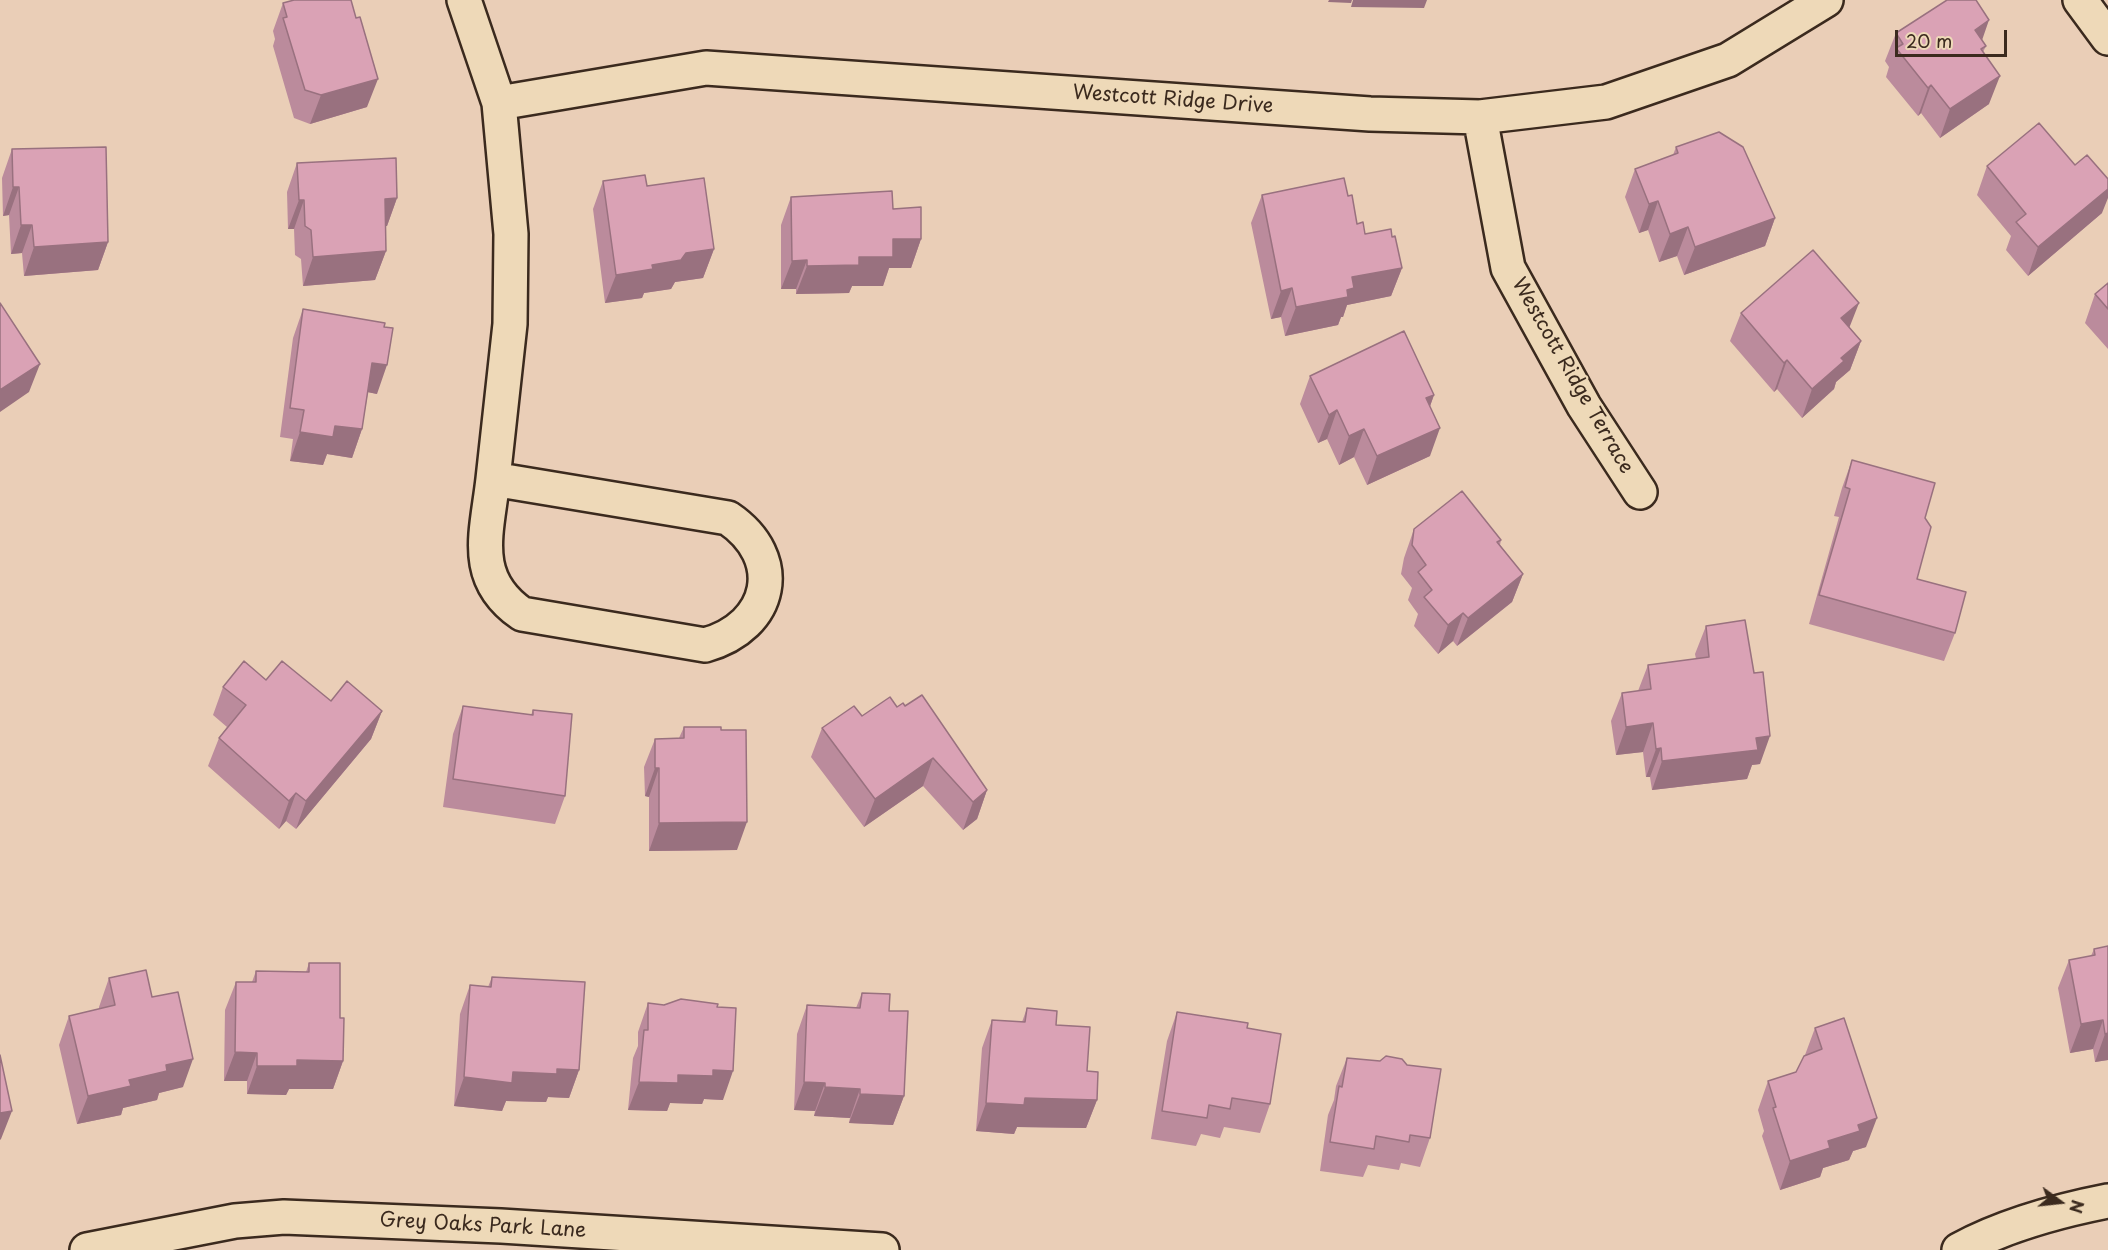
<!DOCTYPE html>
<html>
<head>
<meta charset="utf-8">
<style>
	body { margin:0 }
	#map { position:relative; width:2108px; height:1250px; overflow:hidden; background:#eaceb7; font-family:"Playpen Sans",sans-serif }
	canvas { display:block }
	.north { position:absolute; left:2030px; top:1172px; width:60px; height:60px; -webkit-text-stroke:4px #eed9b8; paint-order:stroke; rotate:105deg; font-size:16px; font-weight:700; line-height:24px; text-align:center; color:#3b2a1e }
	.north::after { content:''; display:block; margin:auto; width:21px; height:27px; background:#3b2a1e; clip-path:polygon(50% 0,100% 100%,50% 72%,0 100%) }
	.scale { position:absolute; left:1895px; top:30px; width:112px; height:27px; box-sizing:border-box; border:3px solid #3b2a1e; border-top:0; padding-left:8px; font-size:18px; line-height:21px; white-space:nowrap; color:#3b2a1e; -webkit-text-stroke:4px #eed9b8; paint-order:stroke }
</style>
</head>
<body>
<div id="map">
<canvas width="2108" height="1250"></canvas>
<div class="north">N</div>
<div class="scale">20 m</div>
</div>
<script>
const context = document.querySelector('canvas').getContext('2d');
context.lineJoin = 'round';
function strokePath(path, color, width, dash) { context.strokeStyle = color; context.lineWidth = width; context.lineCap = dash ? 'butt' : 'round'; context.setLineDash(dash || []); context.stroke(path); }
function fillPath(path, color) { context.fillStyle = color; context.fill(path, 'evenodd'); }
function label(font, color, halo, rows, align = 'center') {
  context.font = font + ' "Playpen Sans",sans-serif'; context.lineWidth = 4.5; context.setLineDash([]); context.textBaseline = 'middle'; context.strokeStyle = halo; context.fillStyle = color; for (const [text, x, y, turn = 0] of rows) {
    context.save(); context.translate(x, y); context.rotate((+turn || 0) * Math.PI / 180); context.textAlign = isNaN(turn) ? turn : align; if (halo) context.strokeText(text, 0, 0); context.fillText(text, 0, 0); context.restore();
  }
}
const minor = new Path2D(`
	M464 0 499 103 511 234 510 324 493 479
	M2080 0 2108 38
	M499 103 706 68 1370 114 1480 117 1606 102 1728 60 1826 0
	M1480 117 1508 268 1584 406 1640 492
	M493 479 728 518C787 558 773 626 705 645L522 614C470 578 487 533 493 479Z
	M87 1250 235 1221 284 1217 501 1226 882 1250
	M1959 1250C2005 1225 2057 1211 2108 1201`);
strokePath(minor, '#3b2a1e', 38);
strokePath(minor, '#eed9b8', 33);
fillPath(new Path2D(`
	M283 3 367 107 310 124 294 118 273 46 275 39 273 31Z
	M1896 33 1982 41 1986 46 1983 52 1989 104 1940 138 1921 113 1918 116 1886 77 1889 67 1885 61Z
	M1676 147 1775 218 1765 246 1684 275 1677 256 1659 262 1648 230 1639 233 1625 197 1635 169 1673 155Z
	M12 149 108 242 98 270 24 276 22 253 11 254 9 215 3 216 2 178Z
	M297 163 397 198 387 226H385L386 251 375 280 303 286 301 259 295 255 294 229H288L287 192Z
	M2075 165 2102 213 2028 276 2006 250 2011 236 1977 195 1987 166Z
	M603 181 647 186 714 249 703 278 675 282 671 289 644 293 642 298 605 303 593 209Z
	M1262 195 1348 196 1357 224 1365 234 1392 237 1402 268 1391 296 1347 305 1343 317H1341L1338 325 1285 336 1281 317 1271 319 1251 223Z
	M791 197 893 209 921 239 911 268H889L883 286H852L849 293 796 294V289H781V225Z
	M2108 283V349L2085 323 2095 294Z
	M303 309 377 394 368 392 362 429 352 458 327 454 323 465 290 461 293 439 280 437 293 338Z
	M1741 313 1850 328 1861 341 1850 370 1836 382 1834 389 1802 418 1777 389 1774 392 1730 341Z
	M1310 376 1434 395 1430 406V456L1367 485 1354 457 1339 465 1327 439 1318 443 1300 404Z
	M1852 460 1925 518 1917 579 1955 633 1944 661 1809 624 1839 517 1834 516 1842 488Z
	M1414 529 1501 540 1500 545 1523 574 1512 602 1457 646 1453 641 1438 654 1414 626 1418 614 1408 600 1412 588 1401 574 1404 558Z
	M1706 626 1760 764 1752 765 1747 779 1652 790 1650 777H1646L1643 752 1616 755 1611 721 1622 693 1638 691 1648 665 1696 659 1695 654Z
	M266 680 331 701 382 711 371 739 296 829 286 821 279 829 208 766 219 738 227 727 213 715 223 687Z
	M463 706 531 715 533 710 565 796 555 824 443 807 453 734Z
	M905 706 987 790 977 819 963 830 923 786 864 827 811 757 822 728 897 707Z
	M684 727 721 730 737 850 649 851V797L645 796 644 767 655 739 679 738Z
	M2108 946V1060L2095 1062 2093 1049 2070 1053 2058 988 2069 960 2091 956 2094 949Z
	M309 963 340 1018 343 1061 333 1089H289L286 1095 247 1094V1081H224L225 1010 236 982H252L256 971 306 972Z
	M492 977 579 1070 569 1098 548 1097 546 1102 506 1101 502 1111 454 1106 460 1014 470 985 488 987Z
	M109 978 152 997 183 1087 159 1093 157 1100 123 1108 121 1115 77 1124 59 1045 69 1016 99 1009V1007Z
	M862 993 889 1011 904 1096 893 1125 849 1123 850 1118 814 1116 815 1111 794 1110 797 1034 807 1005 856 1008Z
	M648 1003 723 1100 704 1099 702 1104 670 1103 667 1111 628 1110 633 1058 638 1046V1032Z
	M1027 1008 1056 1025 1087 1071 1097 1100 1086 1128 1017 1127 1014 1134 976 1131 982 1048 992 1020 1022 1022Z
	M1177 1012 1247 1028 1270 1104 1260 1133 1224 1127 1220 1138 1201 1134 1196 1146 1151 1139 1167 1041Z
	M1815 1028 1866 1147 1853 1151 1849 1160 1823 1168 1820 1177 1780 1190 1762 1136 1764 1131 1758 1110 1768 1081 1796 1072 1805 1055Z
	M1347 1058 1430 1138 1420 1167 1401 1163 1399 1170 1368 1165 1363 1177 1320 1171 1328 1115 1334 1100 1336 1086Z`), '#bb8b9c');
fillPath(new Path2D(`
	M1329 0H1352L1351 3 1328 2Z
	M1353 0H1427L1424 8 1351 7Z
	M1989 20 1979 49 1975 30Z
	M2000 76 1989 104 1940 138 1950 109Z
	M378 79 367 107 310 124 321 95Z
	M1931 85 1921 113 1918 116 1928 88Z
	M13 187H19L9 215 3 216Z
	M2108 189V198L2102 213 2028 276 2038 247Z
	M397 198 387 226 375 227 385 199Z
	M299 200H304L294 229H288Z
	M1658 201 1648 230 1639 233 1649 204Z
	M1775 218 1765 246 1684 275 1695 247Z
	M21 225H32L22 253 11 254Z
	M1688 227 1677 256 1659 262 1670 234Z
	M893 239H921L911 268H889L883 286H852L849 293 796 294 807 266Z
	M108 242 98 270 24 276 34 247Z
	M714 249 703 278 675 282 671 289 644 293 642 298 605 303 616 275 652 265 686 253Z
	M386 251 375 280 303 286 313 257Z
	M807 260 796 289H781L792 261Z
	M1402 268 1391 296 1347 305 1343 317H1341L1338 325 1285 336 1296 307 1352 277Z
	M1292 288 1281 317 1271 319 1281 291Z
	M1859 303 1848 331 1841 318Z
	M1861 341 1850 370 1836 382 1834 389 1802 418 1812 389 1841 358Z
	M1787 360 1777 389 1774 392 1784 363Z
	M372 363 387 365 377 394 362 391Z
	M40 364 29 392 0 412V390Z
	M1434 395 1424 423 1426 398Z
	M1337 410 1327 439 1318 443 1329 415Z
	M335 426 362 429 352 458 327 454 323 465 290 461 300 432Z
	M1440 428 1430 456 1367 485 1377 456Z
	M1364 429 1354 457 1339 465 1349 436Z
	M1523 574 1512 602 1457 646 1468 618Z
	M1463 613 1453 641 1438 654 1448 625Z
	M382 711 371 739 296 829 306 801Z
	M1653 723 1643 752 1616 755 1626 727Z
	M1770 736 1760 764 1752 765 1747 779 1652 790 1662 761 1756 738Z
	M1661 748 1650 777H1646L1656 749Z
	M933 758 923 786 864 827 875 799Z
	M655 768H659L649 797 645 796Z
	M987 790 977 819 963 830 973 802Z
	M296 793 286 821 279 829 289 801Z
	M747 822 737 850 649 851 659 823Z
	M2103 1020 2093 1049 2070 1053 2081 1024Z
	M2108 1033V1060L2095 1062 2105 1034Z
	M235 1052 257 1053 247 1081H224Z
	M193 1059 183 1087 159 1093 157 1100 123 1108 121 1115 77 1124 88 1096 166 1065Z
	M297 1060 343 1061 333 1089H289L286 1095 247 1094 257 1066Z
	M557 1069 579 1070 569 1098 548 1097 546 1102 506 1101 502 1111 454 1106 464 1077 513 1072Z
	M713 1070 733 1071 723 1100 704 1099 702 1104 670 1103 667 1111 628 1110 639 1082 678 1075Z
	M804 1082 825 1083 815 1111 794 1110Z
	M825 1087 860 1089 850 1118 814 1116Z
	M860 1094 904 1096 893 1125 849 1123Z
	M1025 1098 1097 1100 1086 1128 1017 1127 1014 1134 976 1131 986 1103Z
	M12 1111 1 1139 0 1140V1113Z
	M1877 1118 1866 1147 1853 1151 1849 1160 1823 1168 1820 1177 1780 1190 1790 1161 1858 1125Z`), '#99717f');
const building = new Path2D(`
	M294 0H351L356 18 360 17 378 79 321 95 305 90 283 18 287 17 283 3Z
	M1947 0H1976L1989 20 1975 30 1986 46 1981 49 2000 76 1950 109 1931 85 1928 88 1896 48 1903 44 1896 33Z
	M2039 123 2075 165 2087 155 2108 179V189L2038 247 2016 222 2026 214 1987 166Z
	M1719 132 1743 147 1775 218 1695 247 1688 227 1670 234 1658 201 1649 204 1635 169 1678 153 1676 147Z
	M106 147 108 242 34 247 32 225H21L19 187H13L12 149Z
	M396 158 397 198 385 199 386 251 313 257 311 230 305 226 304 200H299L297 163Z
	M645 175 647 186 704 178 714 249 686 253 681 260 652 265 653 269 616 275 603 181Z
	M1344 178 1348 196 1352 195 1357 224 1363 222 1365 234 1391 229 1392 237 1395 236 1402 268 1352 277 1354 288 1347 290 1348 297 1296 307 1292 288 1281 291 1262 195Z
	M892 191 893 209 921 207V239H893V257H859V265L807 266V260L792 261 791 197Z
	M1813 250 1859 303 1841 318 1861 341 1841 358 1844 361 1812 389 1787 360 1784 363 1741 313Z
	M2108 283V309L2095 294Z
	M0 303 40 364 0 390Z
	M303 309 385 323 384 327 393 328 387 365 372 363 362 429 335 426 333 437 300 432 304 410 290 408Z
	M1404 331 1434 395 1426 398 1440 428 1377 456 1364 429 1349 436 1337 410 1329 415 1310 376Z
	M1852 460 1935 483 1925 518 1931 527 1917 579 1966 592 1955 633 1819 595 1850 489 1845 487Z
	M1462 491 1501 540 1497 542 1523 574 1468 618 1463 613 1448 625 1424 597 1432 590 1418 572 1426 565 1412 545 1414 529Z
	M1745 620 1754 673 1763 672 1770 736 1756 738 1758 750 1662 761 1661 748 1656 749 1653 723 1626 727 1622 693 1651 689 1648 665 1709 657 1706 626Z
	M244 661 266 680 282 661 331 701 347 681 382 711 306 801 296 793 289 801 219 738 246 705 223 687Z
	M922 695 987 790 973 802 933 758 875 799 822 728 854 706 862 716 890 697 897 707 903 703 905 706Z
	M463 706 533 715V710L572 714 565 796 453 779Z
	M684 727H721V730H746L747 822 659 823V768H655V739L684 738Z
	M2108 946V1033L2105 1034 2103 1020 2081 1024 2069 960 2095 955 2094 949Z
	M309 963H340V1018H344L343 1061 297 1060V1066H257V1053L235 1052 236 982H256V971L309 972Z
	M146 970 152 997 178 992 193 1059 166 1065 167 1071 129 1080 131 1086 88 1096 69 1016 115 1005 109 978Z
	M492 977 585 982 579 1070 557 1069V1074L513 1072 512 1083 464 1077 470 985 491 987Z
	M862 993 890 994 889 1011H908L904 1096 860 1094V1089L825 1087V1083L804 1082 807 1005 860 1008Z
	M681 999 718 1004 717 1007 736 1008 733 1071 713 1070V1076L678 1075V1083L639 1082 644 1030H648V1003L664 1005Z
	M1027 1008 1057 1011 1056 1025 1090 1027 1087 1071 1098 1072 1097 1100 1025 1098 1024 1105 986 1103 992 1020 1025 1022Z
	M1177 1012 1248 1023 1247 1028 1281 1034 1270 1104 1232 1098 1230 1109 1209 1105 1207 1118 1162 1111Z
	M1844 1018 1877 1118 1858 1125 1860 1131 1828 1141 1830 1148 1790 1161 1773 1108 1776 1107 1768 1081 1796 1072 1804 1056 1822 1049 1815 1028Z
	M0 1055 12 1111 0 1113Z
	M1386 1056 1402 1059 1407 1065 1441 1069 1430 1138 1410 1135 1409 1142 1376 1136 1374 1149 1330 1142 1339 1086 1342 1087 1347 1058 1380 1061Z`);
fillPath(building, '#daa2b5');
strokePath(building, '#99717f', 1.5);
label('20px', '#3b2a1e', '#eed9b8', [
	["Westcott Ridge Drive",1173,100,4],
	["Westcott Ridge Terrace",1572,376,60],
	["Grey Oaks Park Lane",483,1226,3]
]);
</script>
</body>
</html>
